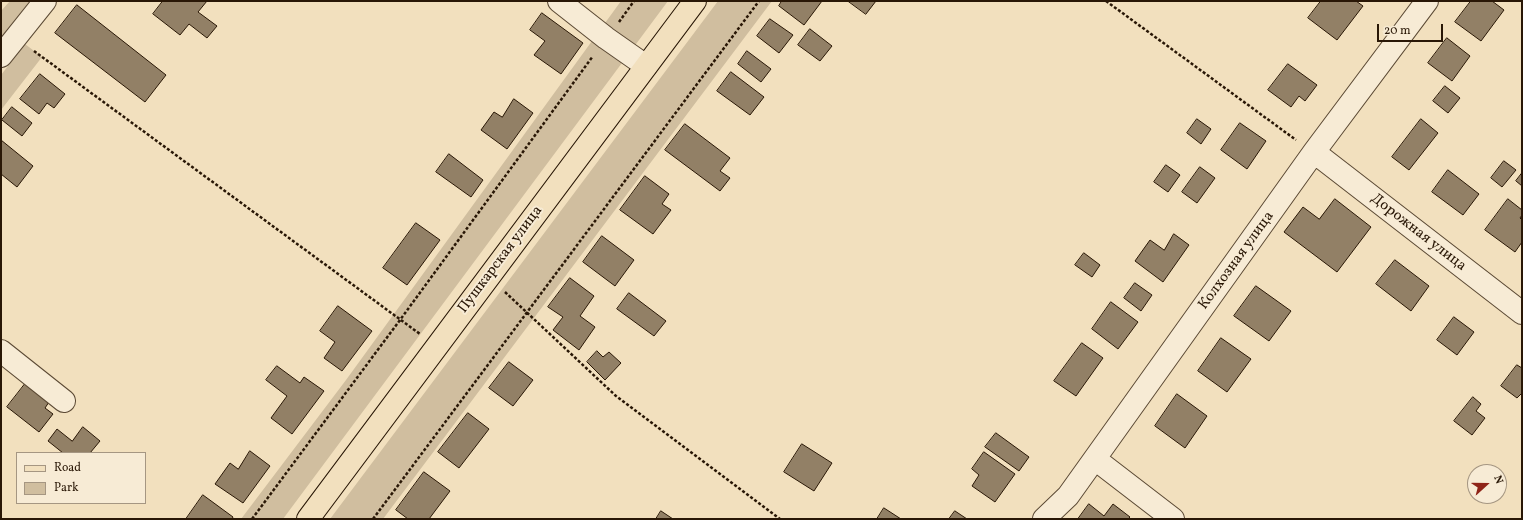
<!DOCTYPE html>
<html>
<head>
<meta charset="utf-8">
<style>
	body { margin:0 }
	#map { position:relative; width:1523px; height:520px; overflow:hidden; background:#f2e0be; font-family:Vollkorn,serif }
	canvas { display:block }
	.frame { position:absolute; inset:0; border:2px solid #291706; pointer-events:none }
	.legend { position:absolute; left:16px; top:452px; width:130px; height:52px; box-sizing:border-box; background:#f7ebd5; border:1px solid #a59682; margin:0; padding:5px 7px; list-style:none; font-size:12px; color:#291706 }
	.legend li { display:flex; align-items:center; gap:8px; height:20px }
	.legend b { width:20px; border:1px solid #a59682 }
	.north { position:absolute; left:1467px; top:464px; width:40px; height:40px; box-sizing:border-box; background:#f7ebd5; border:1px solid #a59682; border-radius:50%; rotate:69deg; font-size:11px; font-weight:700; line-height:16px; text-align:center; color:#291706 }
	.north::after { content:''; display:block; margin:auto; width:14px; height:18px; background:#8f2418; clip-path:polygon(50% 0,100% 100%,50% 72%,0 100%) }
	.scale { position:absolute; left:1377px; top:24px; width:66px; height:18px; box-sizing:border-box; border:2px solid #291706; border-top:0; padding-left:5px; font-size:12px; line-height:14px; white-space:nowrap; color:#291706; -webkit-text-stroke:3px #f7ebd5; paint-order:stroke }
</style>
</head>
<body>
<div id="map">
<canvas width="1523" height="520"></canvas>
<div class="frame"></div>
<ul class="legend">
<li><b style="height:5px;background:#f2e0be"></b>Road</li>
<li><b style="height:11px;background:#d0be9f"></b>Park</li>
</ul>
<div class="north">N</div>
<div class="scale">20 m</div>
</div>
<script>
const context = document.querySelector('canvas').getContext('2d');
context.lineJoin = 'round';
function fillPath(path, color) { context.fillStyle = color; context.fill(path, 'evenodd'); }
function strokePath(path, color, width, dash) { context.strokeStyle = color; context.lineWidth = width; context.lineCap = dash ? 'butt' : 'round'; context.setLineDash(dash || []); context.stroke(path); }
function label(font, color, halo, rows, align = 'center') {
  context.font = font + ' Vollkorn,serif'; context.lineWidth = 4; context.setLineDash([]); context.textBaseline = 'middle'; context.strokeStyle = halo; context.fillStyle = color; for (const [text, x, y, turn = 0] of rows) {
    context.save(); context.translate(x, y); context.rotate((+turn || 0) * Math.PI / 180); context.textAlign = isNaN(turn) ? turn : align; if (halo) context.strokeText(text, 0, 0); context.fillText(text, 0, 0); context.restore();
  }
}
fillPath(new Path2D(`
	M10 1H30L1 38V11Z
	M621 1H668L283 519H241L346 380Z
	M718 1H772L383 519H330Z
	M25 44 42 57 1 110V75Z`), '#d0be9f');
const building = new Path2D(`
	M163 1H207L198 12 217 26 207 38 189 24 180 35 153 14Z
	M782 1H822L804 25 779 6Z
	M848 1H876L866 14Z
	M1321 1H1356L1363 6 1337 40 1308 18Z
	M1471 1H1492L1504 10 1481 41 1455 22Z
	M77 5 166 75 145 102 55 33Z
	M542 13 583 43 561 74 534 55 545 41 530 30Z
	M770 19 793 35 779 53 757 36Z
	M810 29 832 46 820 61 798 45Z
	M1447 38 1470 56 1452 81 1428 63Z
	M747 51 771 69 761 82 738 64Z
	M1288 64 1317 85 1305 101 1299 96 1291 107 1268 90Z
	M731 72 764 97 750 115 717 91Z
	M40 74 65 94 54 108 47 103 39 114 20 99Z
	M1445 86 1460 98 1448 113 1433 101Z
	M514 99 533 113 507 149 481 130 494 112 502 117Z
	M12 107 32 123 22 136 2 120Z
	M1197 119 1211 129 1201 144 1187 133Z
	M1421 119 1438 133 1409 170 1392 157Z
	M1240 123 1266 141 1247 169 1221 150Z
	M685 124 730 158 720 171 730 178 720 191 665 150Z
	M1 140 33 166 17 187 1 174Z
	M449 154 483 180 471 197 436 172Z
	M1504 161 1516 170 1502 187 1491 178Z
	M1166 165 1180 175 1168 192 1154 182Z
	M1200 167 1215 178 1197 203 1182 192Z
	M1448 170 1479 194 1463 215 1432 192Z
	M1522 173V186L1516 181Z
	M645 176 669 194 662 204 671 210 653 234 620 210Z
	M1335 199 1371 227 1337 272 1284 232 1303 207 1319 219Z
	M1508 199 1522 210V215L1520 218 1522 220V242L1515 252 1485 230Z
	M416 223 440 240 407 285 383 268Z
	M1174 234 1189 245 1163 282 1135 261 1150 240 1164 250Z
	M602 236 634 260 615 286 583 262Z
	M1084 253 1100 265 1092 277 1075 265Z
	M1395 260 1429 286 1411 311 1376 284Z
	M570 278 594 296 580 316 595 327 579 350 553 330 563 317 548 307Z
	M1135 283 1152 295 1141 311 1124 298Z
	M1256 286 1291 311 1269 341 1234 316Z
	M629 293 666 321 654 336 617 309Z
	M1111 302 1138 322 1118 349 1092 329Z
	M338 306 372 331 342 371 324 358 335 342 320 331Z
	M1454 317 1474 332 1457 355 1437 340Z
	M1221 338 1251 359 1227 392 1198 371Z
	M1082 343 1103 358 1076 396 1054 381Z
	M597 351 603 357 609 352 621 363 605 380 587 362Z
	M509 362 533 380 513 406 489 388Z
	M1517 365 1522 368V393L1517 398 1501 386Z
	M277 366 300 383 304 377 324 391 292 434 271 418 287 396 266 380Z
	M25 384 49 402 45 408 53 414 39 432 7 407Z
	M1177 394 1207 416 1185 448 1155 426Z
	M1473 397 1481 404 1476 411 1485 418 1472 435 1454 421Z
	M468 413 489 429 459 468 438 452Z
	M83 427 100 441 90 453H63L48 441 57 429 72 441Z
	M996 433 1029 457 1019 471 985 447Z
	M802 444 832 463 814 491 784 472Z
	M250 451 270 466 243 503 215 484 230 463 238 469Z
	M984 452 1015 474 995 502 972 486 979 475 972 469Z
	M424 472 450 491 429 519H408L396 510Z
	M203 495 233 517 232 519H186Z
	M1089 504 1104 516 1113 504 1130 517 1128 519H1078Z
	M884 508 901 519H877Z
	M661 511 673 519H656Z
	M955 511 967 519H949Z`);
fillPath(building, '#928066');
strokePath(building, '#291706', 1);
const minor = new Path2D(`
	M559 1 606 38 646 66
	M1 56 45 1
	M1314 152 1522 313
	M1 351 64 401
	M1095 459 1173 519
	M1044 519 1068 496 1314 152 1427 1`);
const major = new Path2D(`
	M308 519 695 1`);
strokePath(minor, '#5b4934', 24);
strokePath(major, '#291706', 24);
strokePath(new Path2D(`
	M1106 1 1296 140
	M619 22 634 1
	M34 51 420 334
	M505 292 616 396 780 519
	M252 519 400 320 593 56
	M373 519 759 1`), '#291706', 2.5, [3, 2]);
strokePath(minor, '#f7ebd5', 22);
strokePath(major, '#f2e0be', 22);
label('15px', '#291706', '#f7ebd5', [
	["Дорожная улица",1418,233,38],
	["Пушкарская улица",501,260,-53],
	["Колхозная улица",1237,261,-54]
]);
</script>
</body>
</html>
